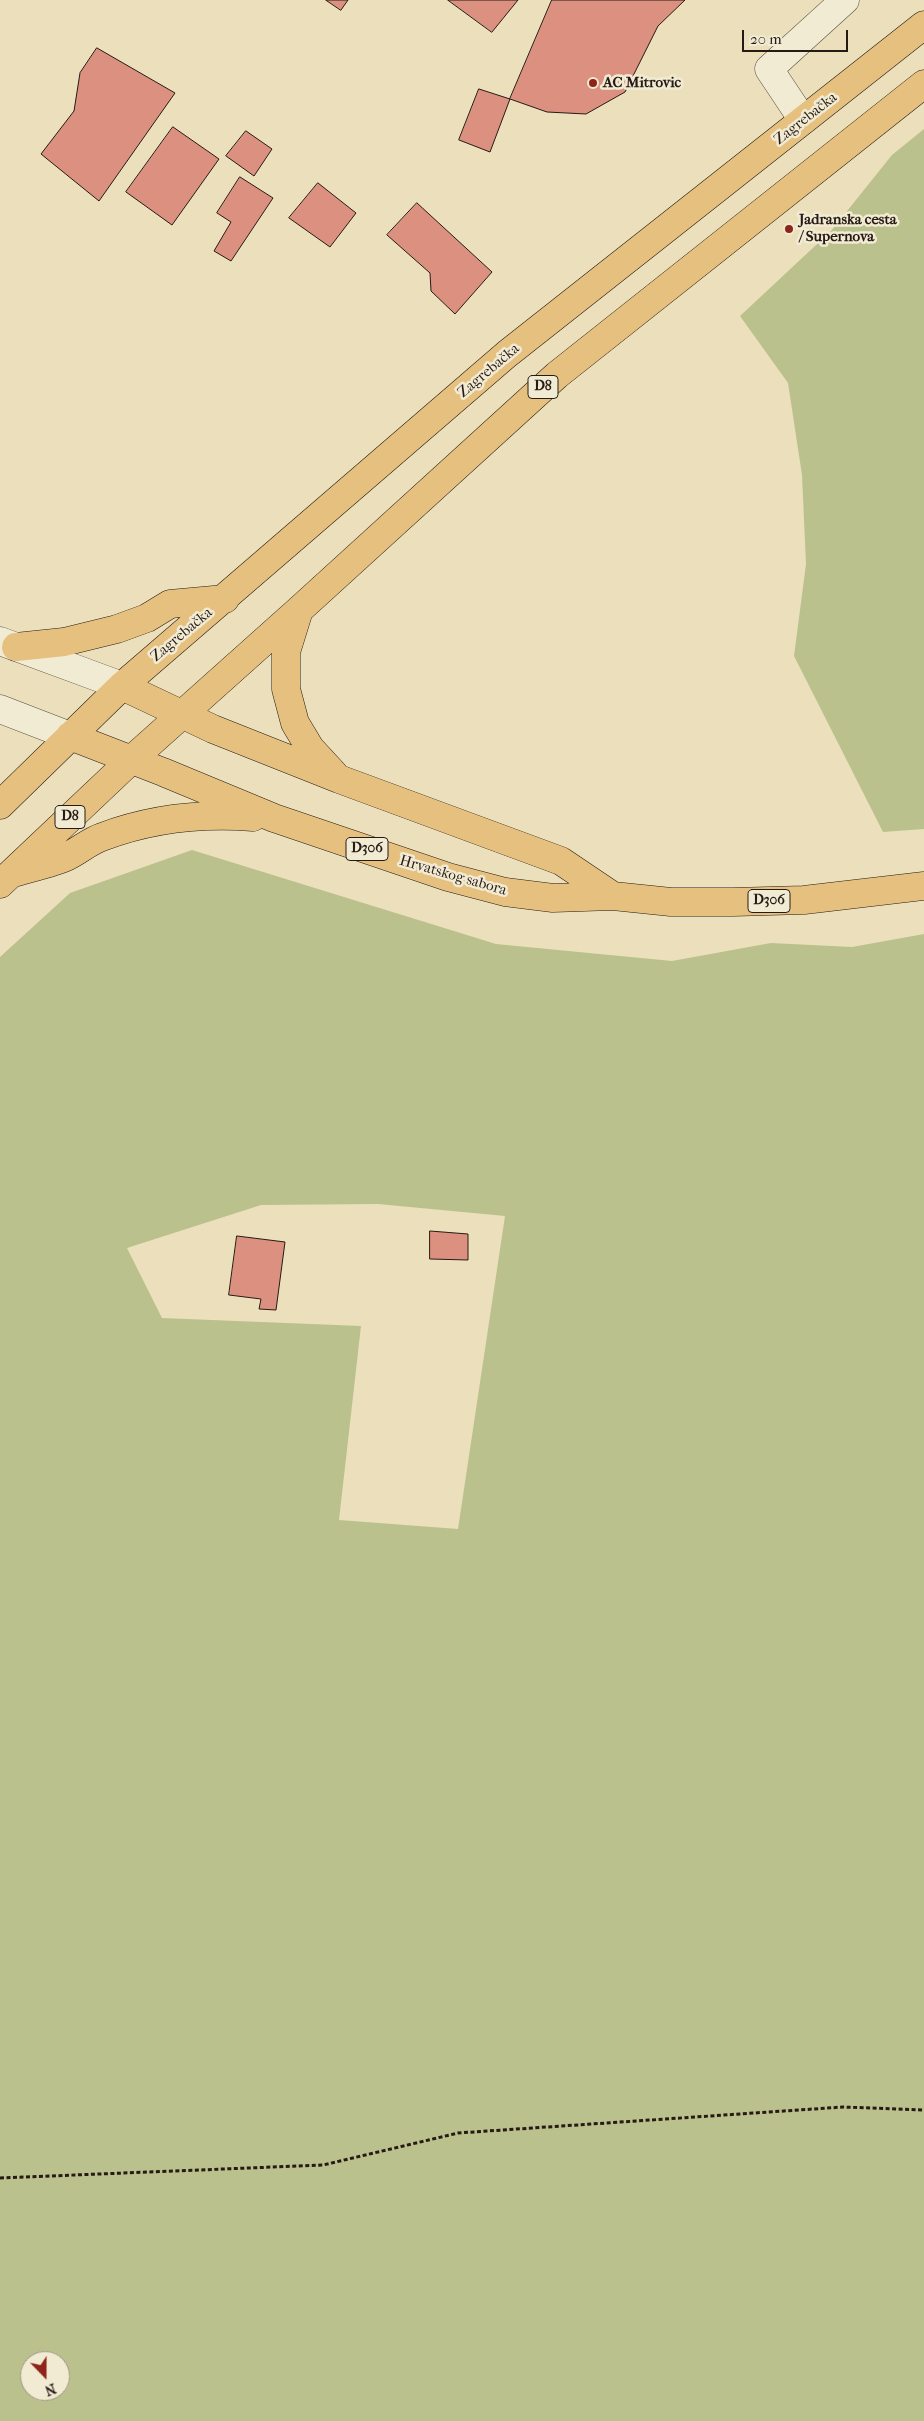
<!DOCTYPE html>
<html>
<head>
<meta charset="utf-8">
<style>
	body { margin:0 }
	#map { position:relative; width:924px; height:2421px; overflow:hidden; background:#ebe0bb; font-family:"IM FELL French Canon",serif }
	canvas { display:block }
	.north { position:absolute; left:20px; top:2351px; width:50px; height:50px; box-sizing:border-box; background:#f2ebd3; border:1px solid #a09787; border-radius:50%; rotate:158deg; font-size:14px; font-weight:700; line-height:20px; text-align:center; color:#261a15 }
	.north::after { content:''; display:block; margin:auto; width:18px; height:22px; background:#8f2418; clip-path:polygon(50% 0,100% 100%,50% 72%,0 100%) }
	.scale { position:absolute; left:742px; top:30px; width:106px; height:22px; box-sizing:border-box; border:2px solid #261a15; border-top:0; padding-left:6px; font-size:15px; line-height:18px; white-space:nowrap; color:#261a15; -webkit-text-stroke:4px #f2ebd3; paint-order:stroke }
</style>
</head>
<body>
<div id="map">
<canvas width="924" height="2421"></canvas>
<div class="north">N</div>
<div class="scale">20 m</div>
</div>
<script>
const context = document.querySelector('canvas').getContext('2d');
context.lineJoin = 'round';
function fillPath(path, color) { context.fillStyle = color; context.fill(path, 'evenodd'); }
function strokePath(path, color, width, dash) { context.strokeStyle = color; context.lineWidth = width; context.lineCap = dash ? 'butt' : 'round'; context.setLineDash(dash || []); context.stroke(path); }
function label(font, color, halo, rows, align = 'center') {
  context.font = font + ' "IM FELL French Canon",serif'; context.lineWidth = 5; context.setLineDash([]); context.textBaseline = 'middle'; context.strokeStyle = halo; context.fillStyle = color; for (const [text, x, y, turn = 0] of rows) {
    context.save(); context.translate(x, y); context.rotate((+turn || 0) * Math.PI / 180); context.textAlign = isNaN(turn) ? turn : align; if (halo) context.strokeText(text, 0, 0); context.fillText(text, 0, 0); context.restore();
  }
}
fillPath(new Path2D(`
	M924 129V829L883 832 794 656 806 564 802 475 788 383 740 316 831 231 892 155Z
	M192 850 496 944 672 961 771 943 852 947 924 934V2421H0V957L70 893ZM378 1204 505 1216 458 1529 339 1520 361 1326 162 1318 127 1248 261 1205ZM30 2361H60V2391H30Z`), '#bbc18d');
const building = new Path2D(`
	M326 0H348L341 10Z
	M448 0H518L492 32Z
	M552 0H685L658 26 625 92 586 114 547 112 510 99Z
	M97 48 175 93 99 201 41 154 74 111 80 73Z
	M479 89 510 99 490 152 459 140Z
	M173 127 219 159 172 225 126 192Z
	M246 131 272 149 254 176 226 156Z
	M240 177 273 198 231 261 214 251 231 222 217 213Z
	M318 183 356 213 330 247 289 218Z
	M417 203 492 272 455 314 431 291 430 273 387 235Z
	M430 1231 468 1234V1260L430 1259Z
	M237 1236 285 1242 276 1310 259 1309 261 1299 229 1295Z`);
fillPath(building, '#db9080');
strokePath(building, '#261a15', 1);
const minor = new Path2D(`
	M803 120 769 69 845 0
	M0 641 122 686
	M0 709 70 736`);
const primary = new Path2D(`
	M299 610 286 652V689L295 723 310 748 334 774
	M16 647 64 642 117 629 147 618 170 604 225 599
	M122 686 213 729 339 779 561 861 613 896
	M70 736 163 772 274 818 448 877 505 892 553 898 613 896 671 902H733L804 900 924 886
	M0 805 122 686 507 354 924 25
	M17 872C34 867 53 863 68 856 80 850 90 841 102 837 152 818 201 813 253 817
	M0 884 130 761 299 610 557 375 924 84`);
strokePath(minor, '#574c3e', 29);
strokePath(primary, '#261a15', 29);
strokePath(new Path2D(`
	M0 2178 323 2165 458 2133 843 2107 924 2110`), '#261a15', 3, [4, 2.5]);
strokePath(minor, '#f2ebd3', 28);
strokePath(primary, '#e6c07e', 28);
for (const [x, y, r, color] of [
	[593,83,5,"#8f2418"],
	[789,229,5,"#8f2418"]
]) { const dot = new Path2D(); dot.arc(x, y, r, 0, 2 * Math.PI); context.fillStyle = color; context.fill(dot); strokePath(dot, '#f2ebd3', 2); }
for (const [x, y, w] of [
	[543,387,30],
	[70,817,30],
	[367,849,42],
	[769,901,42]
]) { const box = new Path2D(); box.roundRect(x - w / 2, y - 11.5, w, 23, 4); context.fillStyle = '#f2ebd3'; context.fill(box); strokePath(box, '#261a15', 1); }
label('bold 14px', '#261a15', null, [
	["D8",543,387],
	["D8",70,817],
	["D306",367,849],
	["D306",769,901]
]);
label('bold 15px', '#261a15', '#f2ebd3', [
	["AC Mitrovic",603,83],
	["Jadranska cesta",799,220],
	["/ Supernova",799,237]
], 'left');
label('15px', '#261a15', '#f2ebd3', [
	["Zagrebačka",806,119,-38],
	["Zagrebačka",489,371,-40],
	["Zagrebačka",182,635,-40],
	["Hrvatskog sabora",453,876,16]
]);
</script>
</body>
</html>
